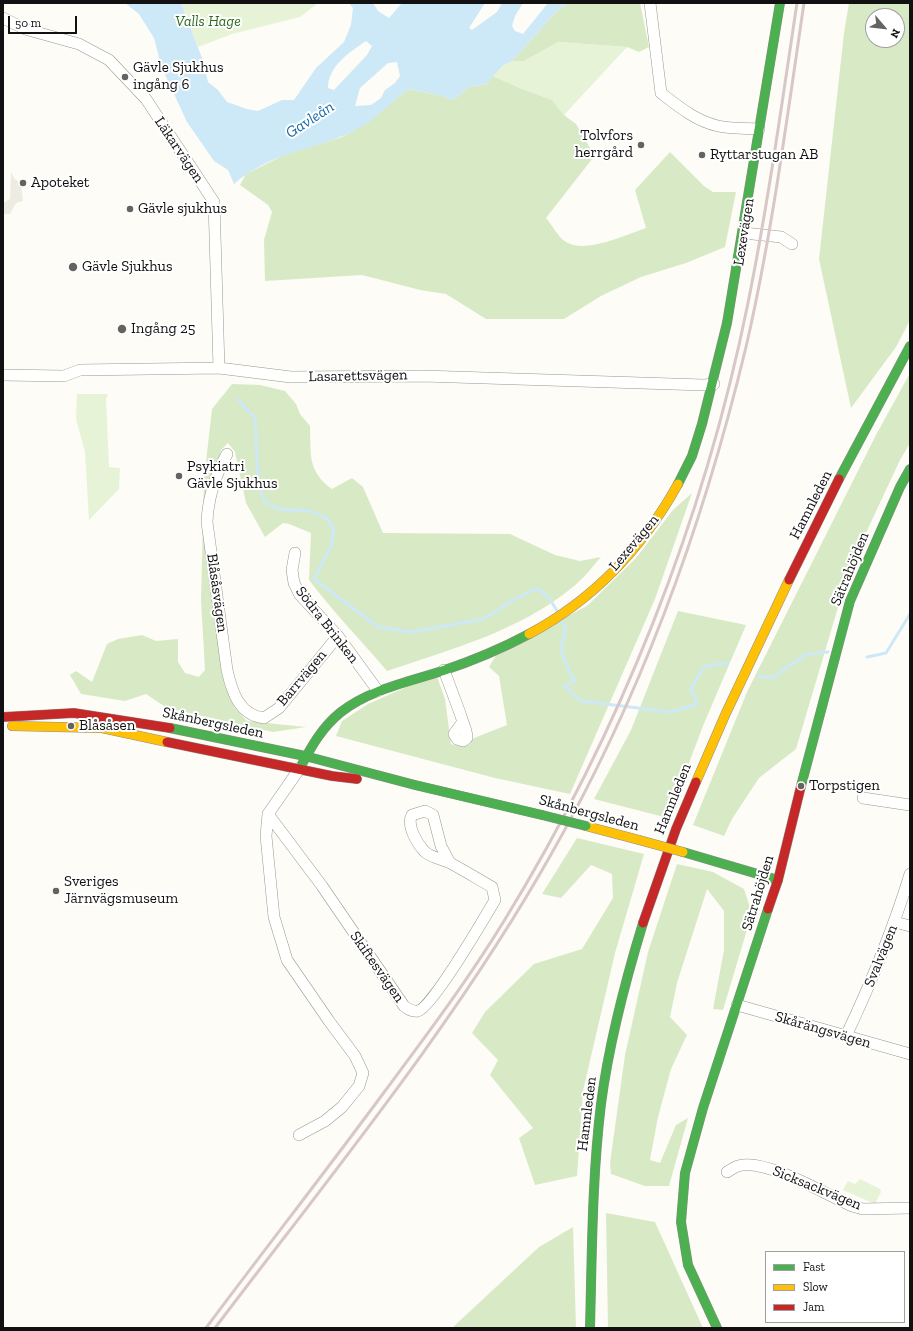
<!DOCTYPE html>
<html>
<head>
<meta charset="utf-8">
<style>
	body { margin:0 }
	#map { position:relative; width:913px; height:1331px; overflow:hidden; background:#fdfcf7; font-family:"Zilla Slab",serif }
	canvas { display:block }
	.frame { position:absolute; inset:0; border:4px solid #111; pointer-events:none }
	.legend { position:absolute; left:765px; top:1251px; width:140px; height:72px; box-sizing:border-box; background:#fff; border:1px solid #a0a0a0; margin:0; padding:5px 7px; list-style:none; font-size:12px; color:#111 }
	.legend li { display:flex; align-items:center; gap:8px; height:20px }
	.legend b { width:20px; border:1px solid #a0a0a0 }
	.north { position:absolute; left:865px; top:8px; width:40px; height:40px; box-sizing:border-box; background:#fff; border:1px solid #a0a0a0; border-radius:50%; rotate:118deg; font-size:11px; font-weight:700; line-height:16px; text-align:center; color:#111 }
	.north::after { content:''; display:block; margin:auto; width:14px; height:18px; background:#646362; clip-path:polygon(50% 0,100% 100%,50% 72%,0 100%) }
	.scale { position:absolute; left:8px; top:16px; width:69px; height:18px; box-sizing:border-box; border:2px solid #111; border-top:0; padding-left:5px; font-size:12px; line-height:14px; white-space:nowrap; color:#111; -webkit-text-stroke:3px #fff; paint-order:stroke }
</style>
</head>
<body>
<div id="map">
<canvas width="913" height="1331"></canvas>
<div class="frame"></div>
<ul class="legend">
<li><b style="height:5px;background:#4caf50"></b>Fast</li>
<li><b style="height:5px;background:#ffc107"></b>Slow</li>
<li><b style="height:5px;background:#c62828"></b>Jam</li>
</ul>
<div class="north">N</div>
<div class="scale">50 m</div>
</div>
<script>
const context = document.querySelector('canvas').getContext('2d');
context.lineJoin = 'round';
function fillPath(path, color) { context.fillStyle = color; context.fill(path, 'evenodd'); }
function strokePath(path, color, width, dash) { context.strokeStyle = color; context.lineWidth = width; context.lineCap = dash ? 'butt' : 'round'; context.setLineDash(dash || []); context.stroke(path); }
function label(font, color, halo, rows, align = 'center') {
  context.font = font + ' "Zilla Slab",serif'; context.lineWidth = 4; context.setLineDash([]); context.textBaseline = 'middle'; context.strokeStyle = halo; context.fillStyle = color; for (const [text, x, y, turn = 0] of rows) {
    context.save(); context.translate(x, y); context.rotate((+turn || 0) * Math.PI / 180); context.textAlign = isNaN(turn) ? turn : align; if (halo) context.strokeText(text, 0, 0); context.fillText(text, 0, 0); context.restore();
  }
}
fillPath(new Path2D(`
	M181 3H318L300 17 232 34 198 47Z
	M557 42 627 47 564 115 552 100 520 88 493 76 503 64 512 61H524Z
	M77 394H108L106 399 109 467 120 468 119 489 89 520 85 452 76 419Z
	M860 1179 880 1189 881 1192 875 1204 843 1190 848 1181 855 1184Z`), '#e7f3d7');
fillPath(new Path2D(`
	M568 3H640L649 47 639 52 627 47 558 42 524 61H512L555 13Z
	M849 3H910V320L896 347 851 408 819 259 844 33ZM873 16H897V40H873Z
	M493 76 520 88 552 100 564 115 576 124 590 148 596 154 546 218C552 225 558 237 566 242 586 254 625 235 646 228L635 190 670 152 704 186 713 192H736L725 247 686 263 641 277 601 296 564 319H486L446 294 420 290 362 275 265 281 264 240 272 212 268 205 240 185 246 174 286 154 342 137 368 122 408 89 439 95 453 100 469 87 486 84Z
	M910 373V443L900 460 850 567 796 749 759 778 732 819 724 836 693 825 747 692 876 435Z
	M232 384 260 385 285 391 296 404 300 414 310 426C311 454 307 471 332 489L352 478 363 487 383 533 510 534 555 555 580 561 601 557C593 566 584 578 574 586 520 631 452 649 387 671 361 640 333 612 309 580L311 533 289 524 283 523 265 537 246 503 235 452 228 443 221 450 206 516 224 683 235 708 247 721 306 727 273 732 167 708 146 694 125 701 81 694 70 675 76 671 92 682 107 644 118 639 142 635 156 641 178 639V662L185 673 199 677 205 670 201 600 204 480 212 409Z
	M692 493 655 599 570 794 495 778 336 736 342 721 368 704 436 674 445 699 451 744 463 747 470 744 474 738 507 725 499 676 489 667 498 652 587 606 636 558 673 510Z
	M678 611 746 625 703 726 668 818 594 799 631 730Z
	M577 838 644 854 615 953 583 1091 577 1176 535 1185 519 1138 533 1128 490 1075 498 1060 472 1033 485 1012 534 964 582 949 613 898 612 874 591 865 561 898 542 894Z
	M677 864 713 872 744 889 752 913 723 1010 713 1009 724 950V911L707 889 677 983 670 1017 687 1035 671 1069 658 1117 650 1160 660 1163 676 1125 688 1118 669 1186H645L611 1174 610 1163 625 1055 648 952Z
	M606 1213 655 1222 703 1328H608Z
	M573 1227 576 1328H452L539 1247Z`), '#d8eac5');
fillPath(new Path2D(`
	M11 172 14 178 21 184 23 201 16 203 10 214H3V203L10 199Z`), '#edebe2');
fillPath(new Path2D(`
	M125 3H181L202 58 208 82 218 90 227 102 247 109 258 111 282 100H294L316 68 344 42 351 25 353 8 349 3H373L378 11 389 18 402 3H485L469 28 472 30 497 12 502 3H523L515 16 512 26 515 31 523 34 548 3H568L555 13 512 61 503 65 486 84 469 87 453 100 439 95 408 89C387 107 366 128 340 137 301 152 268 155 234 184L228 170 214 161 187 122 162 68 154 38 139 14ZM366 41 372 46 367 55 334 90 328 88C328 66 350 52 366 41ZM397 62 400 76 395 83 385 90 381 98 371 105 355 106 360 88 388 63Z`), '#cde8f7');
strokePath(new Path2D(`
	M237 399 255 418 258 481 264 501 278 509 310 511 326 518 334 529 331 546 314 579 378 627 411 632 484 619 510 602 537 588 550 599 557 611
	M561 620 566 628C557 652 563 659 575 681L564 686 581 701 671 712 697 704 691 688 705 666 728 663
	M867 657 886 653 910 614
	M758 676 772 678 807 654 828 652`), '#cde8f7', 3);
const street = new Path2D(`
	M650 3 661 93C679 107 696 121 718 126 731 129 746 128 759 129
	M3 18 25 29 79 44 109 60 146 99 214 202 219 368
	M744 233 781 237 792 244
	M3 375 64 376 80 370 219 368 291 377 423 376 704 385 714 384
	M227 454C216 474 208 499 207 522L227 670C232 692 239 715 264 718L279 708 338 636
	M295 553 292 570 294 583 300 595 338 636 378 691
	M444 670 461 716C463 724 467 730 467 738L463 741 457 739 454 734 462 723
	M863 798 910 805
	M268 814 322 886 404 1006C408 1009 412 1012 418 1011 432 1008 485 917 495 900L492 887C478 879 465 871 452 864 443 859 431 858 424 851 417 843 406 825 412 815L425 811 433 815 441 846 450 863
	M895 922 910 926
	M737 1005 910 1054
	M846 1036C871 983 893 930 910 874
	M299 1135 325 1121 342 1107 359 1086 363 1073 355 1056 329 1021 287 960 274 917 266 836 268 814 300 768
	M727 1172C732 1169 737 1165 743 1165 772 1162 825 1194 852 1206L863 1209 910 1208`);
const fast = new Path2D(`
	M839 479 910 346
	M678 484 692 456 702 424 727 323 780 3
	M170 728 305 756 415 785 542 815
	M300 768C311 747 322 727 341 712 369 690 408 682 442 671 472 661 501 649 529 634
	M801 786 850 601 900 487 910 469
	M683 852 778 880
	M590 1328C592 1253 592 1178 601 1104 609 1042 625 982 643 923
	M717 1328 688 1265 681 1222 685 1173 703 1108 768 909`);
const slow = new Path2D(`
	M529 634C593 600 643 547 678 484
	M12 726 102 728 167 742
	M696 782 726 713 789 580
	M586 826 639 840`);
const jam = new Path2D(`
	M789 580 839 479
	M3 717 74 713 170 728
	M167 742 332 776 357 779
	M768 909 778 880 801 786
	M643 923 676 829 696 782`);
strokePath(street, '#979795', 12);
strokePath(fast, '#8e8d8b', 10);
strokePath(slow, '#8e8d8b', 10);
strokePath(jam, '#8e8d8b', 10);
strokePath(street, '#fffffe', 11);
strokePath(fast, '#4caf50', 9);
strokePath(slow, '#ffc107', 9);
strokePath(jam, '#c62828', 9);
strokePath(new Path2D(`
	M206 1328C265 1249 326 1171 385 1091 426 1036 468 980 504 921 620 732 704 521 748 303 768 204 782 103 797 3
	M215 1328C333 1172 457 1022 553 851 642 694 704 522 746 347 772 234 787 118 804 3`), '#d9c6c7', 3);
const fastBridge = new Path2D(`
	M542 815 586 826`);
const slowBridge = new Path2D(`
	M639 840 683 852`);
strokePath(fastBridge, '#8e8d8b', 10, []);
strokePath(slowBridge, '#8e8d8b', 10, []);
strokePath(fastBridge, '#4caf50', 9);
strokePath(slowBridge, '#ffc107', 9);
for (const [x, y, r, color] of [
	[125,77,4,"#646362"],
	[641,145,4,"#646362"],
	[702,155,4,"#646362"],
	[23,183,4,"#646362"],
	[130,209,4,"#646362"],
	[73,267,5,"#646362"],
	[122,329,5,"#646362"],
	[179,476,4,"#646362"],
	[71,726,4,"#646362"],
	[801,786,4,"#646362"],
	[56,891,4,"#646362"]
]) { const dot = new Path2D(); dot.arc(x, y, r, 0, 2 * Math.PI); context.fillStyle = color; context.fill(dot); strokePath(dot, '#fff', 1.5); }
label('italic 15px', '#2f6b1f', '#fff', [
	["Valls Hage",208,22]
]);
label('15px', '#111', '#fff', [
	["Gävle Sjukhus",133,68],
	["ingång 6",133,85],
	["Tolvfors",633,136,"right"],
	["herrgård",633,153,"right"],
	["Ryttarstugan AB",710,155],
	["Apoteket",31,183],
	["Gävle sjukhus",138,209],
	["Gävle Sjukhus",82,267],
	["Ingång 25",131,329],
	["Psykiatri",187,467],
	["Gävle Sjukhus",187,484],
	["Blåsåsen",79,726],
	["Torpstigen",809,786],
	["Sveriges",64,882],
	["Järnvägsmuseum",64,899]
], 'left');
label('15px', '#111', '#fff', [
	["Läkarvägen",179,150,56],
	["Lexevägen",744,232,-81],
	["Lasarettsvägen",358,376,-1],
	["Hamnleden",811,505,-63],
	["Lexevägen",634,543,-50],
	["Sätrahöjden",850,569,-68],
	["Blåsåsvägen",217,593,82],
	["Södra Brinken",327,625,52],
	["Barrvägen",302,678,-50],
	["Skånbergsleden",213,723,12],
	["Hamnleden",673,799,-68],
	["Skånbergsleden",589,813,15],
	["Sätrahöjden",758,893,-73],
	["Svalvägen",881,956,-68],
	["Skiftesvägen",377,967,55],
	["Skårängsvägen",823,1030,16],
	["Hamnleden",587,1114,-83],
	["Sicksackvägen",817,1188,22]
]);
label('italic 16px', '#1768a6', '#fff', [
	["Gavleån",310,120,-33]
]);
</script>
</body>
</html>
